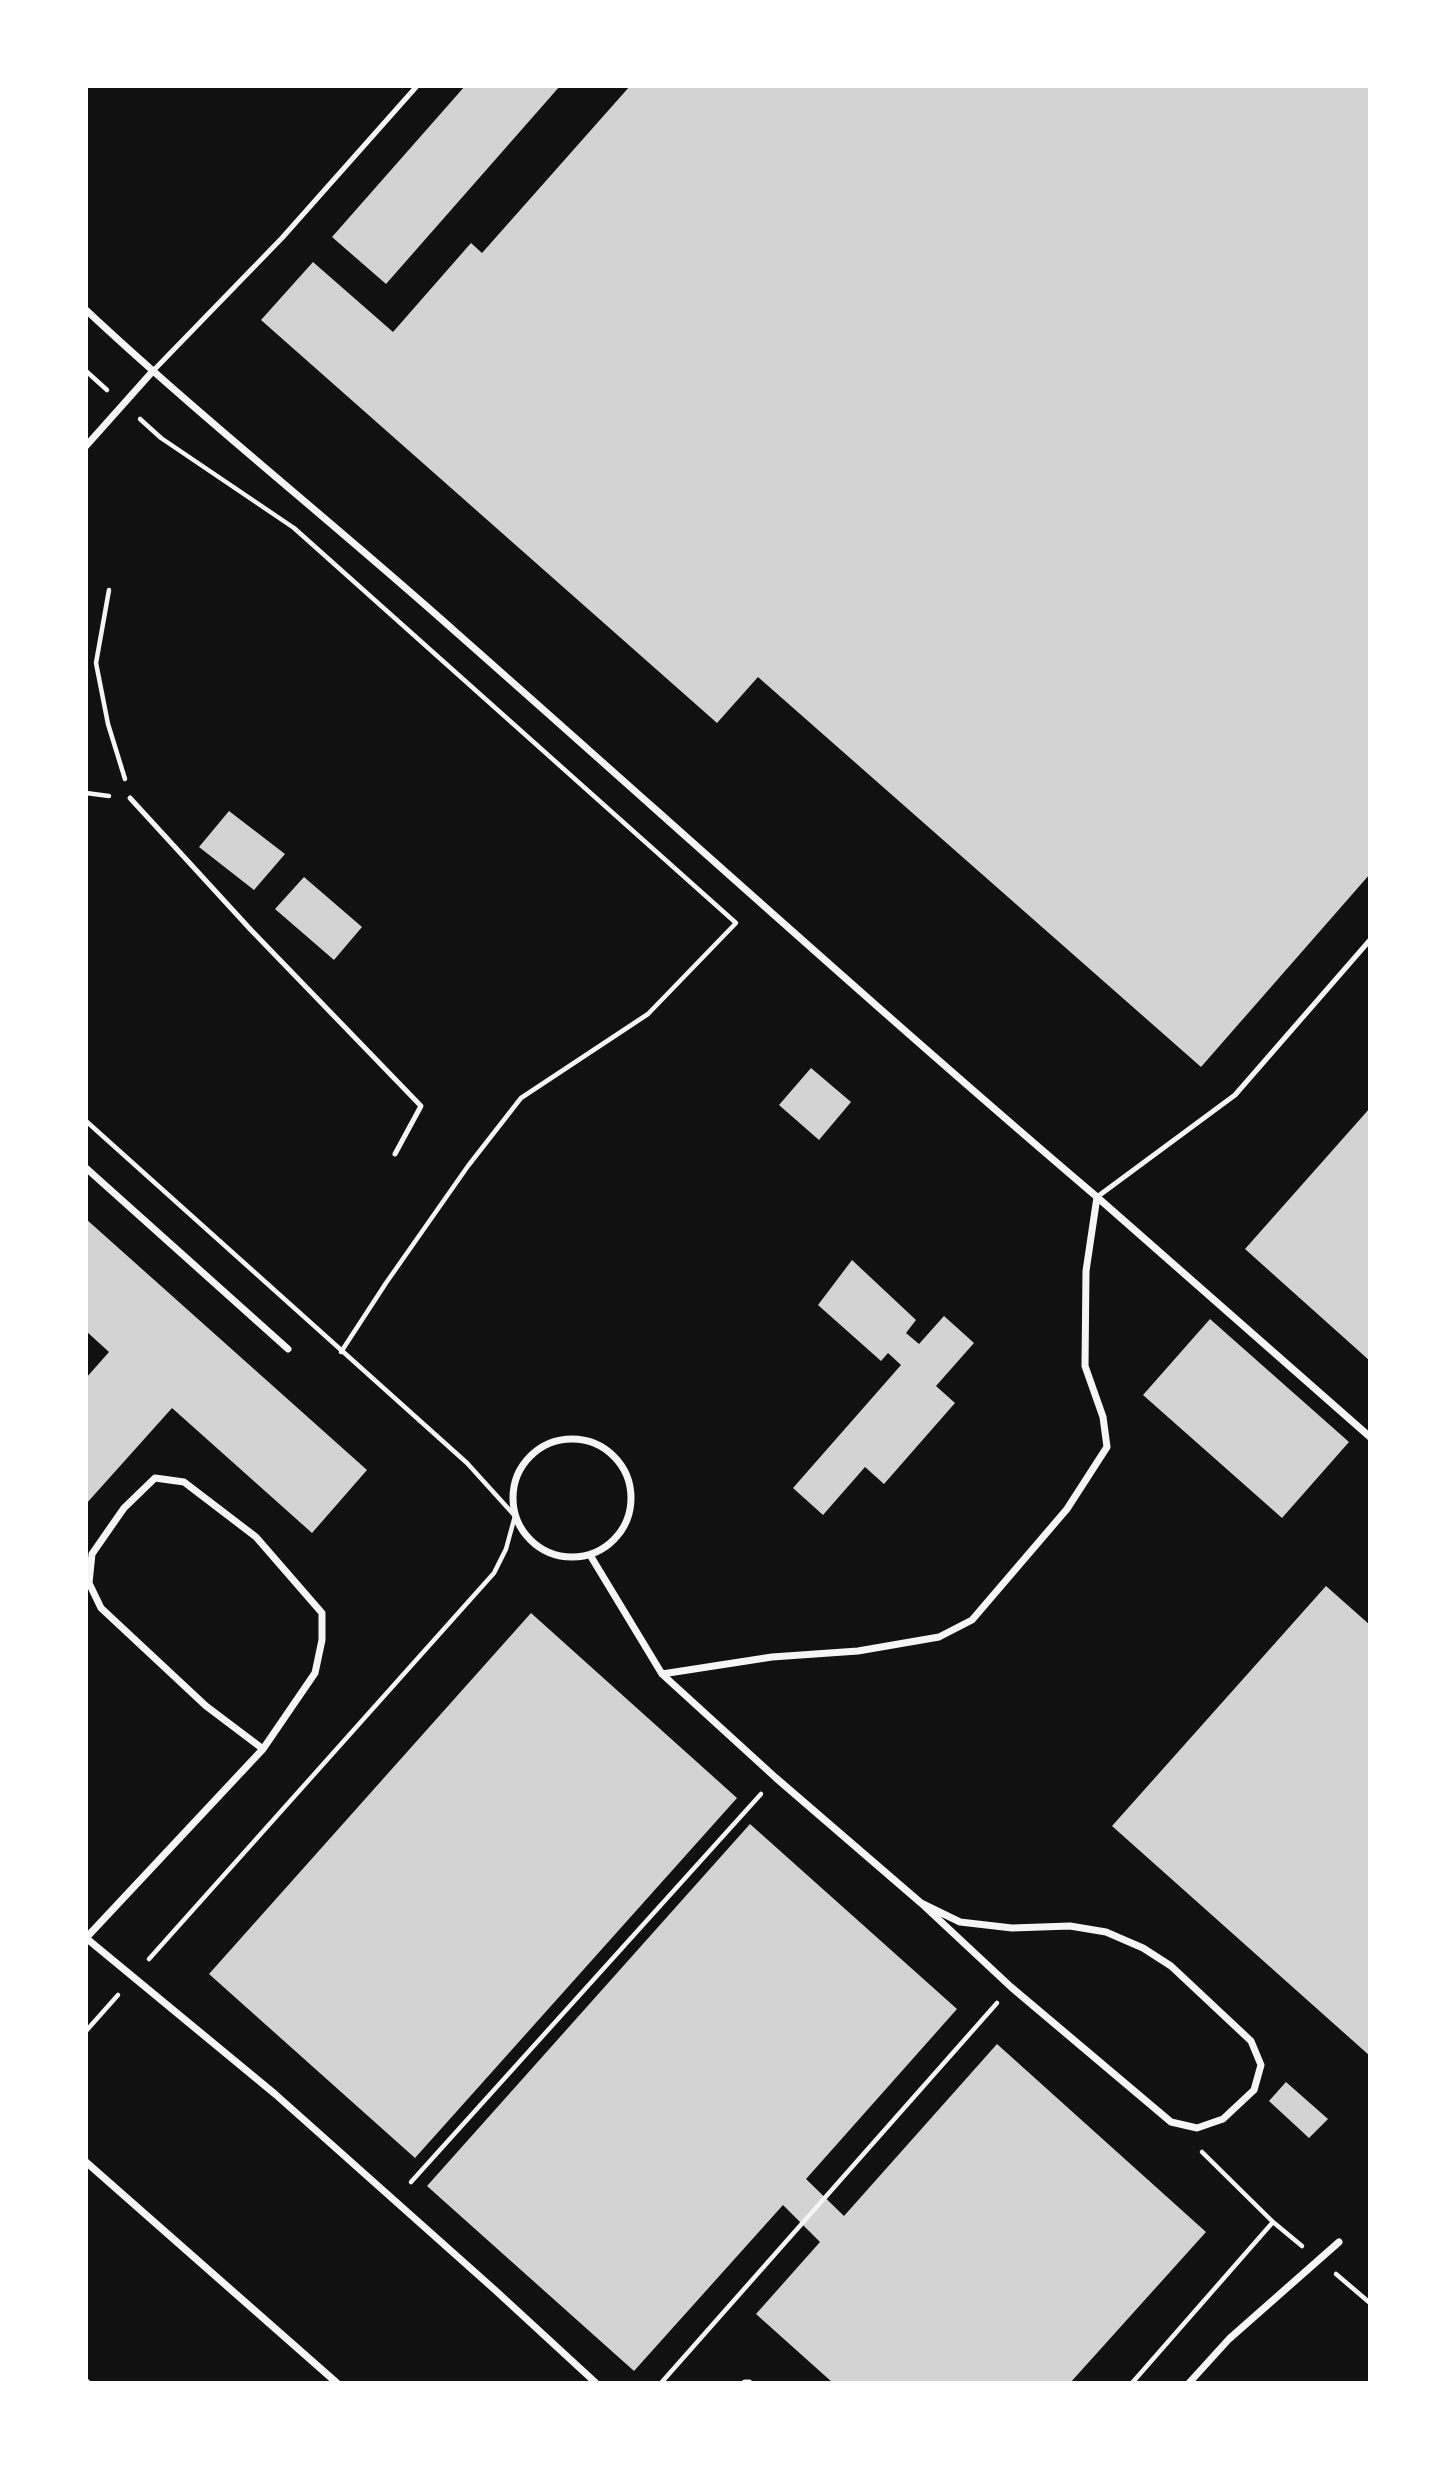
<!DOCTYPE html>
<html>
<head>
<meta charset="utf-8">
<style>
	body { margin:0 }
	#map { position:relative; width:1456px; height:2469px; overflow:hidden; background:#111; font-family:Figtree,sans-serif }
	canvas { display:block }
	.frame { position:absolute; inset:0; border:88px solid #fff; pointer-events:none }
</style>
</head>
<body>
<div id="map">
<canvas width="1456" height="2469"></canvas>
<div class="frame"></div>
</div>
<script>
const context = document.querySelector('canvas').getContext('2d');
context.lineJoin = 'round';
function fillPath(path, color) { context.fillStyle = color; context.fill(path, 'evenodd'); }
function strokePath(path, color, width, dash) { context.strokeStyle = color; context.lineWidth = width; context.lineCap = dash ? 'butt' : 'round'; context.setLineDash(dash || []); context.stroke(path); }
fillPath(new Path2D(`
	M465 86H560L386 284 332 237Z
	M630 86H1370V874L1201 1067 758 677 717 723 261 320 313 262 393 332 471 243 482 253Z
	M229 811 285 854 254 890 199 847Z
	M304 877 362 927 334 960 275 909Z
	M811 1068 851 1102 819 1140 779 1105Z
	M1370 1108V1361L1245 1249Z
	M86 1219 367 1470 312 1533 172 1408 86 1504V1378L109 1352 86 1331Z
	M852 1260 916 1320 906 1333 919 1344 944 1316 974 1343 936 1386 955 1403 884 1484 865 1467 823 1515 793 1488 901 1365 888 1353 881 1361 818 1305Z
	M1210 1319 1349 1442 1282 1518 1143 1395Z
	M1326 1586 1370 1625V2056L1112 1826Z
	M531 1613 737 1798 415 2158 209 1974Z
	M750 1824 957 2009 806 2179 844 2216 997 2044 1206 2232 1070 2383H833L756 2314 820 2242 783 2205 634 2371 427 2186Z
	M1286 2082 1328 2119 1309 2138 1269 2101Z`), '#d3d3d3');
strokePath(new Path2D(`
	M86 371 107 390
	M140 419 161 438 294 528 736 923 648 1014 521 1098 468 1166 386 1283 341 1352
	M109 590 96 663 108 724 125 779
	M86 793 109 796
	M86 1121 467 1463 515 1516 506 1549 494 1573 149 1959
	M86 2031 118 1995
	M1202 2152 1273 2222 1302 2246
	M411 2182 761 1794
	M1336 2274 1370 2303
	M86 2380 89 2383
	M661 2383 997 2003
	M1132 2383 1273 2222`), '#f5f5f5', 4.5);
strokePath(new Path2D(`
	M152 372 282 238 417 86
	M130 798 251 930 421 1106 395 1154
	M1097 1197 1235 1095 1370 940`), '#f5f5f5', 5);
strokePath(new Path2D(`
	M86 310C206 422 335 524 458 634 671 822 881 1013 1097 1197L1086 1271 1085 1366 1103 1417 1107 1447 1067 1509 972 1620 939 1637 858 1651 772 1657 662 1674
	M86 446 152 372
	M86 1168 288 1349
	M1097 1197 1370 1437
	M513 1498a59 59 0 1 1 118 0a59 59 0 1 1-118 0Z
	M590 1555 662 1674 776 1778 921 1903 1011 1987 1171 2122 1197 2128 1223 2119 1254 2090 1261 2065 1251 2041 1171 1966 1143 1948 1106 1932 1070 1926 1012 1928 960 1922 921 1903
	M86 1938 263 1749 315 1673 322 1640V1613L256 1537 184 1482 155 1478 124 1508 92 1554 89 1583 101 1608 206 1706 263 1749
	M86 1938 275 2094 495 2290 596 2383
	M86 2162 337 2383
	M745 2383H749
	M1189 2383 1229 2339 1339 2242`), '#f5f5f5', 7);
</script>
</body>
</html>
